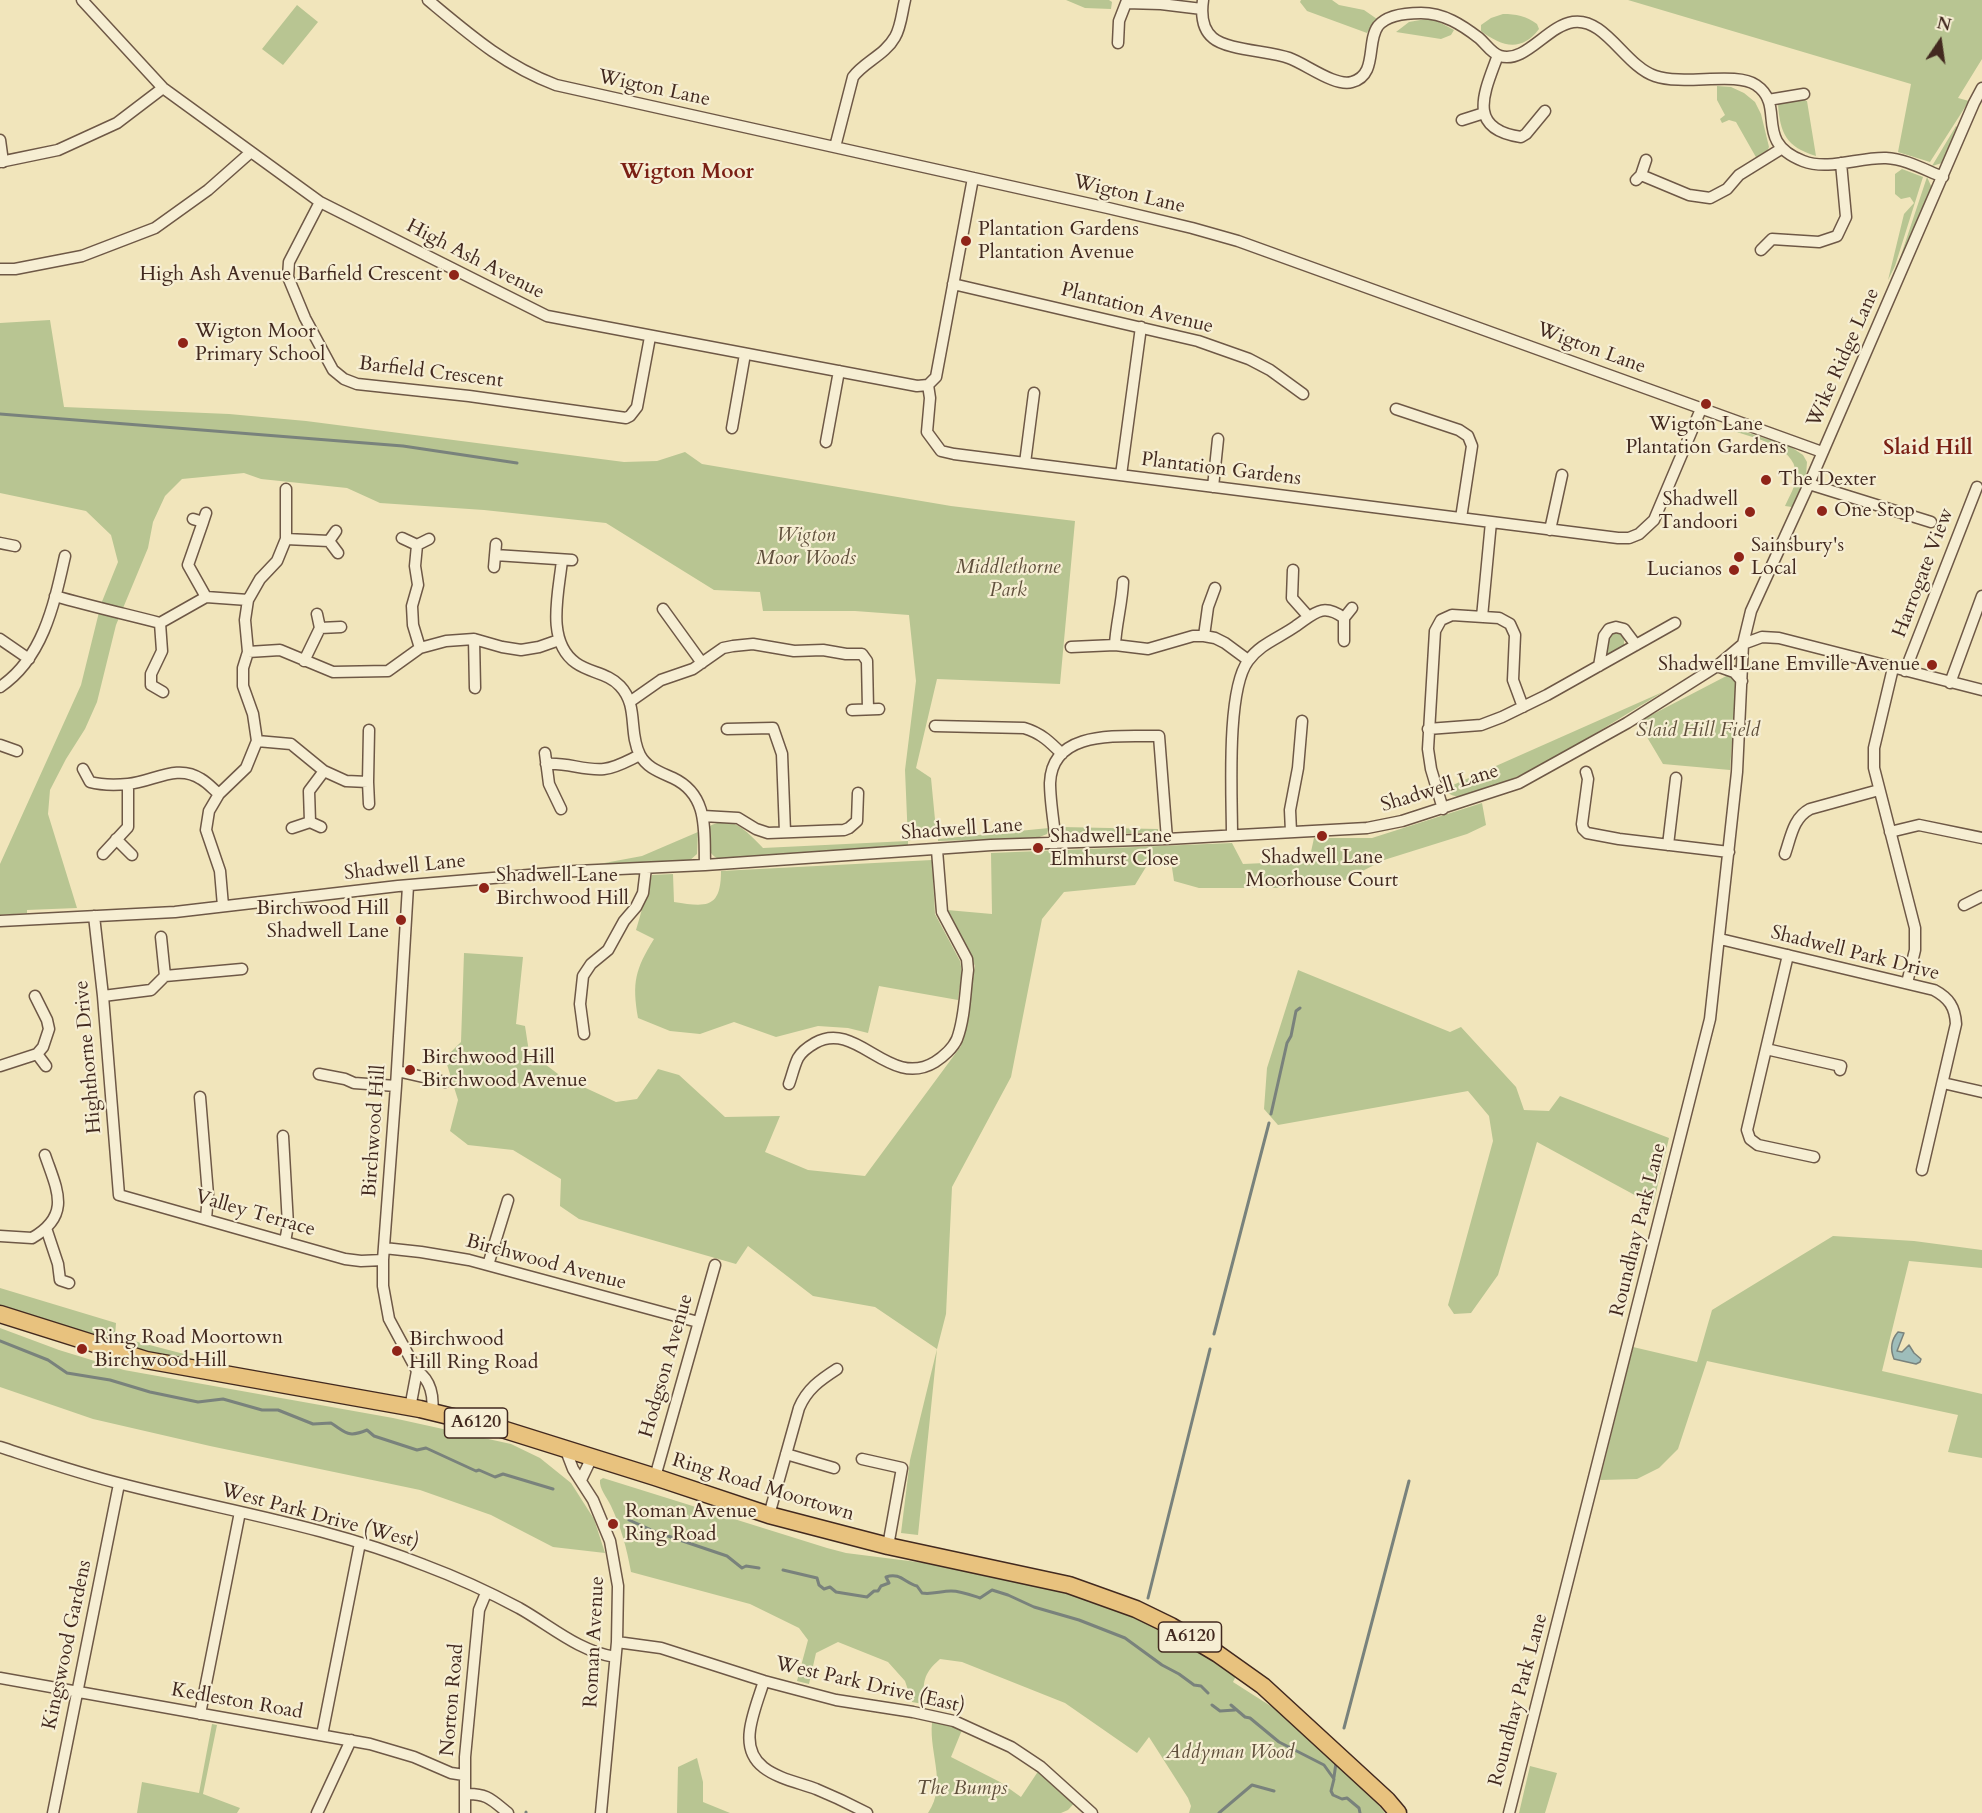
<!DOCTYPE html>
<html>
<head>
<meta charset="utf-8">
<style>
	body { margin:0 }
	#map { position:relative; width:1982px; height:1813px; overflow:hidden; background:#f1e5bb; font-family:Cardo,serif }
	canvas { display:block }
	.north { position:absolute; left:1910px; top:12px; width:60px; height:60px; -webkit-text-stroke:4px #f6eed3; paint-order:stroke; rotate:13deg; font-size:16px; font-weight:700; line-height:24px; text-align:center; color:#42291f }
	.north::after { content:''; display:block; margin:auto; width:21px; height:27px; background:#42291f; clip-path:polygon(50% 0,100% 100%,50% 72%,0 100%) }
</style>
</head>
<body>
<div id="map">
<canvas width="1982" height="1813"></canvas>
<div class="north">N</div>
</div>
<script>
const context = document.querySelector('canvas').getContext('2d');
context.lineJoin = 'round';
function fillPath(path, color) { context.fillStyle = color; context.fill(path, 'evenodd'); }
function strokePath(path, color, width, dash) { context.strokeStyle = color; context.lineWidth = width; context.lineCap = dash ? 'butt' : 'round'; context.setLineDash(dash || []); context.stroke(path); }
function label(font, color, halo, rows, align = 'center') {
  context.font = font + ' Cardo,serif'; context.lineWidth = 4.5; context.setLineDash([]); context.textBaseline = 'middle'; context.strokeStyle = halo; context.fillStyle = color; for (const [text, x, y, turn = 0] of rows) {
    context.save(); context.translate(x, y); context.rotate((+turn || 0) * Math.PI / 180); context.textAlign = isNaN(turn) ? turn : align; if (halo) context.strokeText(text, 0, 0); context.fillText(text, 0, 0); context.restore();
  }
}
fillPath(new Path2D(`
	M1066 0H1109L1112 2 1111 9 1085 8Z
	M1301 0H1332L1339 5 1364 10 1377 19 1372 24 1367 33 1307 11 1300 2Z
	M1628 0H1982V59L1958 98 1969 101 1930 162 1898 152 1911 84Z
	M297 5 318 22 283 65 262 49Z
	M1503 14C1516 14 1526 16 1537 24L1539 29C1521 53 1501 46 1481 31V25L1491 18Z
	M1426 19 1437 21 1454 30 1451 35 1441 39 1396 32 1409 22Z
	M1717 86 1731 87 1744 93 1755 102 1761 114 1769 147 1766 154 1757 159 1736 122 1729 120 1722 123 1720 119 1725 115 1717 100Z
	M1801 99 1807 101 1816 156C1786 147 1780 133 1778 104Z
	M1956 126 1958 128 1944 161 1942 163 1932 166Z
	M1902 169 1923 177 1895 266 1888 280 1904 214 1914 203 1910 197 1901 199 1895 194V174Z
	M1927 177 1932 188 1899 264H1898Z
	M50 320 64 407 229 414 306 421 624 462 657 461 685 452 702 464 951 506 1075 521 1060 684 937 679 916 768 931 778 936 830 908 841V847L719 859C705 853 708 840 708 827 732 813 747 832 763 848L908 841 905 770 916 681 909 615 855 611H763L760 592 714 590 606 523 484 510 380 503 347 488 261 479 244 473 182 479 165 496 153 522 148 548 116 625 97 702 85 729 66 759 50 790 48 814 77 908 27 910V913L0 915V864L81 685 101 604 118 562 111 535 86 511 0 493V323Z
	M1731 427 1791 447 1803 455 1807 462 1806 476 1792 507 1785 506C1789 497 1797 484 1796 474 1795 444 1749 437 1727 429Z
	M1617 632 1624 637V645L1608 654 1606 651C1607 643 1607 634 1617 632Z
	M1734 672H1737L1730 770 1663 764 1638 722Z
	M1665 691C1625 714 1495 801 1455 796 1450 795 1447 792 1444 789Z
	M1482 803 1486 825 1467 834 1384 860 1337 884 1305 888H1199L1174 881 1170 854 1152 857 1135 885 1064 892 1042 919 1011 1077 952 1187 946 1314 937 1349 918 1535 901 1533 910 1460 937 1349 875 1307 813 1296 748 1246 736 1264 579 1219 560 1206 561 1179 513 1150 468 1145 450 1131 458 1100 445 1058 461 1042 464 953 523 957 516 1024 525 1026 529 1052 562 1077 616 1102 637 1099 658 1069 679 1075 725 1117 780 1116 765 1152 808 1170 865 1176 961 1046 975 966 947 910 992 914 991 853 1232 843 1243 864 1309 861 1314 838H1372Z
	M1061 827 1158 829V832L1069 836 1062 832Z
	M1049 828 1047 834 1037 838 938 841V839Z
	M698 832 697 854 689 861 599 864 642 856Z
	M932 860 935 914 960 961 962 972 958 1000 879 986 868 1033 848 1028 818 1026 776 1037 734 1022 700 1034 670 1031 638 1018C632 982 635 970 654 939L636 930 652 875 673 874 674 902C706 907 721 909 721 871Z
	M1298 970 1450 1032 1461 1027 1516 1087 1524 1110 1549 1111 1560 1096 1669 1138 1653 1205 1537 1142 1498 1275 1471 1313 1454 1314 1448 1305 1493 1141 1489 1116 1468 1091 1278 1125 1264 1109 1267 1068Z
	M1833 1236 1914 1241 1982 1250V1268L1909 1261 1882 1371 1982 1394V1458L1948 1452 1958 1415 1707 1361 1678 1449 1659 1468 1637 1479 1600 1480 1633 1347 1697 1362 1712 1310Z
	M0 1288 116 1323 115 1336 188 1355 185 1361 153 1355 0 1309Z
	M0 1328 59 1350 124 1370 393 1418 511 1444 540 1458 571 1483 594 1519 605 1553 553 1547 491 1515 420 1490 210 1446 93 1419 0 1387Z
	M603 1478 827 1548 846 1553 925 1563 1072 1593 1131 1615 1175 1637 1237 1674 1233 1682 1280 1712 1357 1778 1385 1813H1189L1191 1806 1188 1798 1149 1737 1137 1753 1065 1703 962 1662 940 1659C922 1675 924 1681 923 1704L912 1702 905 1681 888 1662 838 1642 816 1653 809 1684 797 1681 808 1640 799 1628 750 1604 631 1572C627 1549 621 1527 611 1506 607 1497 599 1489 600 1480Z
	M933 1716 964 1725 951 1757 1000 1782 1021 1797 1041 1767 1078 1799 1068 1810 1061 1813H928C949 1783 926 1749 933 1716Z
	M212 1724 217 1725 203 1794 240 1808 237 1813H137L142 1782 199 1793Z
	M697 1758 703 1782V1802L730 1813H677L678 1767Z
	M1530 1766 1557 1773 1545 1813H1519Z`), '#b8c592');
const water = new Path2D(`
	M1898 1332 1904 1333 1897 1351 1902 1352 1909 1345 1914 1353 1921 1359 1920 1362 1916 1364 1894 1359C1890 1349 1891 1340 1898 1332Z`);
fillPath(water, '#9ebdba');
strokePath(water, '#79827c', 1.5);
strokePath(new Path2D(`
	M0 414 403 446 517 463
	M1271 1114 1287 1043 1291 1036 1296 1011 1300 1008
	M1214 1334 1269 1123
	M0 1341 48 1360 67 1373 110 1380 150 1392 198 1402 223 1399 262 1410H278L313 1424 331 1423C347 1433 348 1438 367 1430L374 1436 417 1450 426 1448 476 1471 479 1470 495 1477 503 1474 553 1489
	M629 1520 656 1532 727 1556 742 1568 746 1566 759 1568
	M783 1570 817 1578 819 1585 824 1589 830 1587 836 1592 867 1597 874 1591H878L881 1586 889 1583 886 1577C900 1572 905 1583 917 1586L922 1593C931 1595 941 1591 951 1591 961 1591 971 1595 980 1598L992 1590 1008 1595 1034 1607 1079 1620 1125 1638 1162 1665 1179 1674 1194 1685 1201 1686 1208 1693
	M1148 1598 1210 1349
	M1212 1705 1220 1711 1235 1710
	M1231 1705 1245 1717 1250 1718 1279 1742 1324 1765 1334 1779 1331 1791 1333 1795 1342 1799 1347 1798 1359 1808 1360 1813
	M1344 1728 1409 1481
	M1334 1777 1336 1763
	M526 1812V1813
	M1219 1813 1252 1785 1274 1791`), '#79827c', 3);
const minor = new Path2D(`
	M82 0 163 88 320 202 547 316 917 386 928 385
	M428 0C470 35 504 65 556 85L1108 208 1192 228 1238 241 1822 452
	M1203 0C1201 14 1202 29 1213 38 1227 50 1269 51 1289 58 1306 64 1335 87 1352 82 1378 75 1366 42 1378 26 1387 15 1408 13 1421 13 1444 13 1462 25 1479 38 1486 44 1491 53 1500 56 1525 64 1547 26 1573 22 1605 17 1625 66 1655 76 1684 86 1736 71 1756 85 1787 106 1752 141 1803 161 1829 171 1859 157 1886 158 1906 159 1925 170 1943 177
	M1118 43 1119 21 1126 3 1161 4 1202 9
	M1498 55C1485 91 1465 129 1521 137L1526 134 1545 111
	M1768 100 1804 94
	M1462 120 1484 113
	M0 140 3 162
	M835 147 853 77C864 62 885 55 895 37 901 27 902 12 905 0
	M0 162 58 150 117 123 163 88
	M1641 175 1689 195 1710 198 1727 189 1739 175 1781 149
	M1636 180 1641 175 1646 160
	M320 202 289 262 288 277 305 318 333 370 344 379 357 384 469 396 626 418 630 416 637 407 650 337
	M1761 250 1772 239 1819 242 1837 236 1846 217 1841 163
	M0 269H15L82 256 155 228 208 190 251 152
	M953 284 1198 341 1249 359 1270 370 1303 394
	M928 385 930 398 927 432 941 451 954 454 1618 538H1629L1639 534 1654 520 1701 409
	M928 385 936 377 973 178
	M1396 409 1459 430 1468 436 1472 446 1461 518
	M732 428 745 354
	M826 442 839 371
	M1025 463 1034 393
	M1121 475 1141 327
	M1809 484 1931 522
	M1213 487 1218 439
	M193 519 203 522 206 513
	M203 522 188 565 206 597
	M1550 530 1562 475
	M402 538 417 545 429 539
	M286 539 329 541 336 531
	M329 541 338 553
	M0 543 15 546
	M417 545 415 566 418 585 412 606 413 625 420 648
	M495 555 572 560
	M562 560C559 592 545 641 576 663 590 673 608 673 620 686 639 706 628 732 640 755 647 768 660 772 673 778 709 795 704 831 705 865
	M494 567 496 544
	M1293 570 1292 598 1308 616
	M55 596C90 606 125 614 160 623L206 597 248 600
	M663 609 702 663
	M317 614 320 628
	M1482 617 1491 522
	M1344 618 1352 608
	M160 623 162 651 151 674V685L163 692
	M1204 636 1208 607 1215 588
	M0 639 29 659
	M474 639 475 688
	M1115 645C1116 624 1122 604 1123 582
	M1071 647 1115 645 1148 649 1193 636H1204L1215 638 1225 643 1248 660
	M248 652 280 650 333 672 388 671 420 648 446 641 474 639 502 647 521 650 539 647 559 640
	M304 661 320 628 341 627
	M1599 666 1604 636 1609 629 1616 627 1624 629 1636 645
	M1717 666 1734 672 1742 681
	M1893 668 1874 748V768L1915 928V950L1907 983
	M1905 671 1977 487
	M1950 683 1982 596
	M0 687C43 658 54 605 65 556
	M631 701 661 680 693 669 723 648 733 646 753 644 794 651 823 650 846 654H862L867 661 868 709
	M852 710 879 709
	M935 726 1024 728C1041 733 1050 742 1062 754
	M727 729 773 728 782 754 785 832
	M1428 729 1481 725 1502 717 1547 695 1675 623
	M257 741 291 744 324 771 346 781 368 782 369 730
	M0 745 17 751
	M545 753 549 784 561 809
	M546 764C566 762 585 771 604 769 616 768 629 760 640 755
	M83 769 90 782C101 785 116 785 128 784 153 782 177 763 201 779 208 783 213 789 219 794
	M1586 772 1588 779 1582 824 1583 829 1587 833 1619 839 1729 852
	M368 782 369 804
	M1443 809 1431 769 1428 749 1435 631 1441 620 1452 615 1499 618 1510 624 1515 635 1513 680 1523 707
	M703 816 738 818 756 829 768 833 844 830 849 828 857 821 858 793
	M310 822 321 827
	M292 828 310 822 309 791 324 771
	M1291 832 1290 810 1298 768 1302 721
	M1890 832 1919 825 1982 838
	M1232 835C1232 796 1226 691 1248 661 1260 644 1279 638 1296 626 1314 614 1322 602 1344 618V641
	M116 839 132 855
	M1056 843C1054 823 1050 802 1050 783 1052 728 1122 737 1159 736L1167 839
	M1668 845 1676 778
	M103 854 128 827V784
	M1785 854C1791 837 1793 818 1810 809L1879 790
	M408 886 396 1086 383 1260V1286L389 1319 417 1371C431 1380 434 1397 432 1412
	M1964 905 1982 896
	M223 906 220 871 206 830 209 811 219 794 246 768 257 741 253 714 243 686V668L248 652 245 620 248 600 260 579 277 561 286 539V489
	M94 916 103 996 119 1195 345 1259 361 1261 383 1260
	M0 921 175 912 398 886 576 871 705 865 991 845 1167 839 1367 828 1402 821 1519 783 1627 723 1717 666 1743 644 1762 637 1779 638 1982 690
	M1720 939 1934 990C1949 998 1955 1007 1956 1024L1922 1170
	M1788 955 1747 1130 1750 1139 1758 1145 1814 1157
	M165 976 242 969
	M103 996 151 990 165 976 161 937
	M584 1034 580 1004 583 976 591 964 608 950 624 921 636 907 643 893 646 868
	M1766 1049 1841 1066 1840 1070
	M37 1054 46 1066
	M0 1066 37 1054 43 1047 49 1029 47 1020 35 996
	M397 1071 445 1082
	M319 1074 345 1079 354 1083 396 1086
	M1943 1083 1982 1092
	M789 1084C792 1076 794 1066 798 1058 802 1051 808 1047 815 1043 857 1019 889 1090 935 1062 943 1057 953 1048 957 1039 965 1018 965 992 968 970L967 959 942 912 937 850
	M200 1097 208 1195 206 1219
	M283 1136 288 1225 285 1242
	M46 1228 58 1264 60 1280 69 1283
	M0 1236 32 1238C72 1215 57 1190 45 1155
	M384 1248 421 1252 469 1260 698 1322
	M488 1265 508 1200
	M410 1408 417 1371
	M0 1447C40 1460 81 1474 122 1484 222 1510 327 1526 424 1565 456 1577 489 1592 519 1608 551 1626 578 1651 615 1657
	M568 1450V1456L573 1469 593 1500 610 1541 618 1586 617 1642 601 1813
	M786 1454 834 1468
	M862 1459 902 1468 888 1546
	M655 1477 715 1265
	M581 1480 592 1457
	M769 1515 799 1408C807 1389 820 1380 837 1369
	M617 1642 661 1648 764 1681 836 1700 913 1712 954 1721 1011 1747 1041 1767 1092 1813
	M0 1678 370 1744 414 1757 451 1773 464 1775
	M764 1681C759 1697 752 1714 750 1730 744 1773 786 1778 816 1789 833 1796 850 1804 867 1813
	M200 1714 240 1512
	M322 1735 360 1543
	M465 1794C487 1793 492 1800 508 1813
	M53 1813 119 1484
	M317 1813 351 1740
	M465 1813V1757L479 1610 486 1593
	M1509 1813 1710 1019 1737 772 1743 644 1751 611 1809 484 1974 103 1982 88`);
const highway = new Path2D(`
	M0 1314 146 1360 420 1409 502 1429 655 1477 769 1515 888 1546 1069 1585 1136 1609 1171 1626 1218 1654 1263 1686 1387 1800 1398 1813`);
strokePath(minor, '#6e5846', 13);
strokePath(highway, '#42291f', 19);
strokePath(minor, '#f6eed3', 10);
strokePath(highway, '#e8c27e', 16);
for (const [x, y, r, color] of [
	[966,241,6,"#8f2418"],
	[454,275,6,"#8f2418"],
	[183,343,6,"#8f2418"],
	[1706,404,6,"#8f2418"],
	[1766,480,6,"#8f2418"],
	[1822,511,6,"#8f2418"],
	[1750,512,6,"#8f2418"],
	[1739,557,6,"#8f2418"],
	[1734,570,6,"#8f2418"],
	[1932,665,6,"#8f2418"],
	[1322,836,6,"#8f2418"],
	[1038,848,6,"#8f2418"],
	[484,888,6,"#8f2418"],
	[401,920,6,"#8f2418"],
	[410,1070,6,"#8f2418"],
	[82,1349,6,"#8f2418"],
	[397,1351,6,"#8f2418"],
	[613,1524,6,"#8f2418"]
]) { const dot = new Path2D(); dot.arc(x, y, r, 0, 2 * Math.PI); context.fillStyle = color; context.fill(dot); strokePath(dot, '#f6eed3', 2); }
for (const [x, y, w] of [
	[476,1423,63],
	[1190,1637,63]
]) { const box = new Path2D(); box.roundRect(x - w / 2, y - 15, w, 30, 4.5); context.fillStyle = '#f6eed3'; context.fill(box); strokePath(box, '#42291f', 1.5); }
label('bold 18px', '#42291f', null, [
	["A6120",476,1423],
	["A6120",1190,1637]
]);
label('20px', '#42291f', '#f6eed3', [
	["Wigton Lane",654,89,12],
	["Wigton Lane",1129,195,13],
	["High Ash Avenue",475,260,27],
	["Plantation Avenue",1137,309,14],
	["Wigton Lane",1591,349,20],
	["Wike Ridge Lane",1844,358,-66],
	["Barfield Crescent",431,373,7],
	["Plantation Gardens",1221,470,7],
	["Harrogate View",1924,573,-69],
	["Shadwell Lane",1440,789,-17],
	["Shadwell Lane",962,830,-4],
	["Shadwell Lane",405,868,-6],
	["Shadwell Park Drive",1855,954,14],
	["Highthorne Drive",89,1057,-95],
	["Birchwood Hill",375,1131,-86],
	["Valley Terrace",255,1214,16],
	["Roundhay Park Lane",1639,1230,-76],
	["Birchwood Avenue",546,1263,15],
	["Hodgson Avenue",667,1366,-74],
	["Ring Road Moortown",763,1488,17],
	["West Park Drive (West)",320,1517,15],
	["Roman Avenue",595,1642,-87],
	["Kingswood Gardens",68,1645,-78],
	["West Park Drive (East)",870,1686,13],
	["Norton Road",453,1700,-85],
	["Roundhay Park Lane",1519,1700,-75],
	["Kedleston Road",237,1702,10]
]);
label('20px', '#42291f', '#f6eed3', [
	["Plantation Gardens",978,230],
	["Plantation Avenue",978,253],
	["High Ash Avenue Barfield Crescent",442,275,"right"],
	["Wigton Moor",195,332],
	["Primary School",195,355],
	["Wigton Lane",1706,425,"center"],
	["Plantation Gardens",1706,448,"center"],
	["The Dexter",1778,480],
	["Shadwell",1738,500,"right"],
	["Tandoori",1738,523,"right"],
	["One Stop",1834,511],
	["Sainsbury's",1751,546],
	["Local",1751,569],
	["Lucianos",1722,570,"right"],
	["Shadwell Lane Emville Avenue",1920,665,"right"],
	["Shadwell Lane",1050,837],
	["Elmhurst Close",1050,860],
	["Shadwell Lane",1322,858,"center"],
	["Moorhouse Court",1322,881,"center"],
	["Shadwell Lane",496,876],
	["Birchwood Hill",496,899],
	["Birchwood Hill",389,909,"right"],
	["Shadwell Lane",389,932,"right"],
	["Birchwood Hill",422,1058],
	["Birchwood Avenue",422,1081],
	["Ring Road Moortown",94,1338],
	["Birchwood Hill",94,1361],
	["Birchwood",409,1340],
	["Hill Ring Road",409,1363],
	["Roman Avenue",625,1512],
	["Ring Road",625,1535]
], 'left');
label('italic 20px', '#60503c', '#f6eed3', [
	["Wigton",806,536],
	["Moor Woods",806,559],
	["Middlethorne",1008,568],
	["Park",1008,591],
	["Slaid Hill Field",1698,731],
	["Addyman Wood",1230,1753],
	["The Bumps",962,1789]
]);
label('bold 21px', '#7a1f14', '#f6eed3', [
	["Wigton Moor",687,173],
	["Slaid Hill",1928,449]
]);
</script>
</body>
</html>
